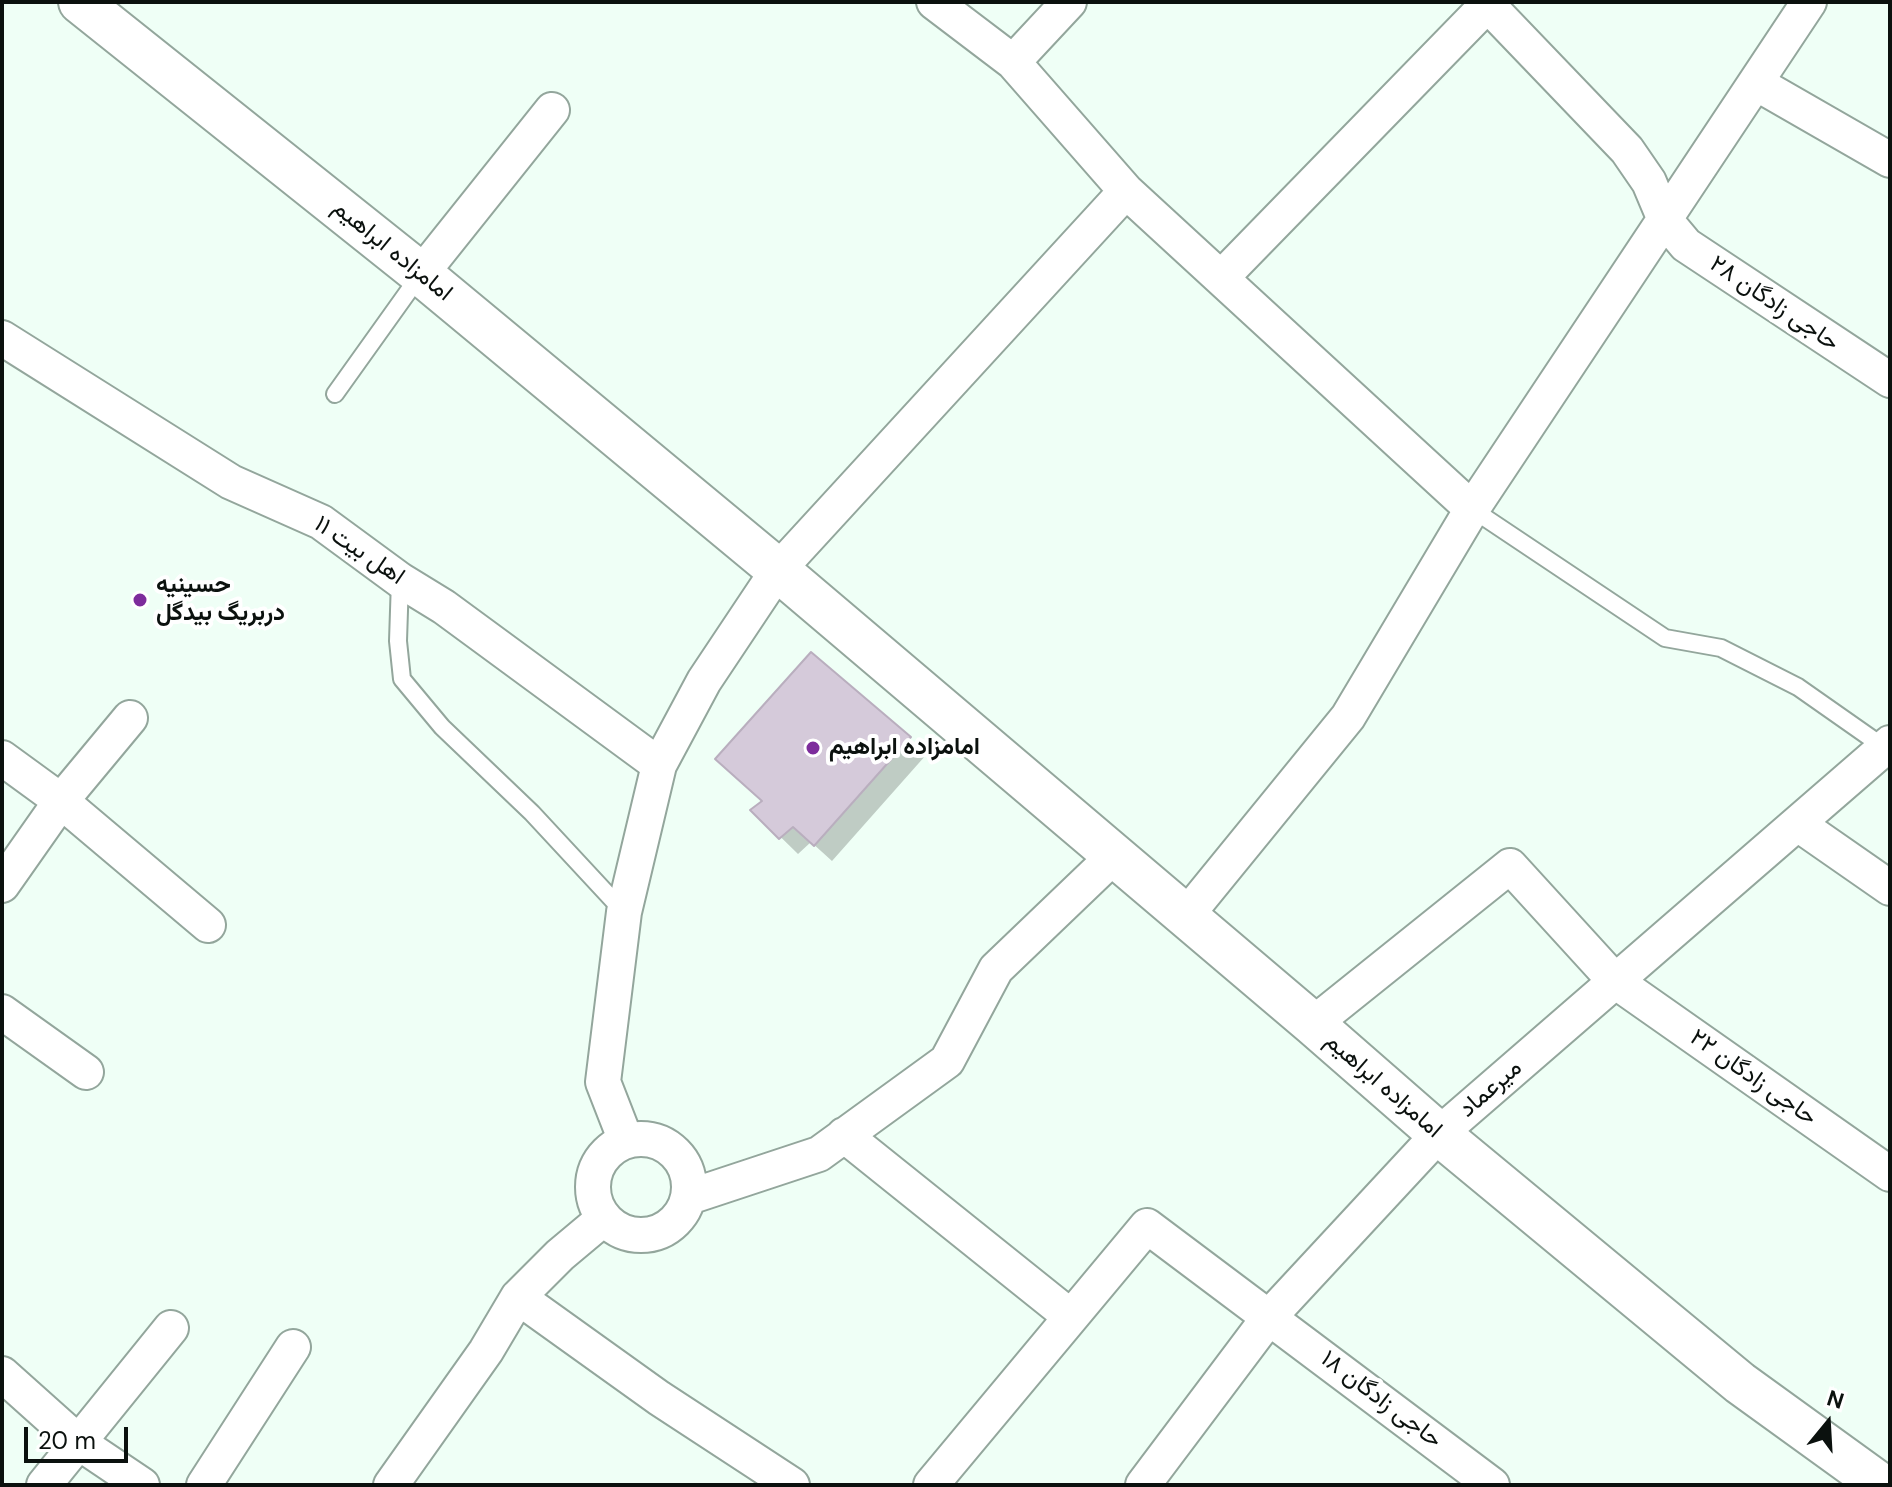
<!DOCTYPE html>
<html>
<head>
<meta charset="utf-8">
<style>
	body { margin:0 }
	#map { position:relative; width:1892px; height:1487px; overflow:hidden; background:#effff6; font-family:"DM Sans",sans-serif }
	canvas { display:block }
	.frame { position:absolute; inset:0; border:4px solid #0b110e; pointer-events:none }
	.north { position:absolute; left:1788px; top:1383px; width:80px; height:80px; -webkit-text-stroke:6px #fff; paint-order:stroke; rotate:18deg; font-size:22px; font-weight:700; line-height:32px; text-align:center; color:#0b110e }
	.north::after { content:''; display:block; margin:auto; width:28px; height:36px; background:#0b110e; clip-path:polygon(50% 0,100% 100%,50% 72%,0 100%) }
	.scale { position:absolute; left:24px; top:1427px; width:104px; height:36px; box-sizing:border-box; border:4px solid #0b110e; border-top:0; padding-left:10px; font-size:24px; line-height:28px; white-space:nowrap; color:#0b110e; -webkit-text-stroke:6px #fff; paint-order:stroke }
</style>
</head>
<body>
<div id="map">
<canvas width="1892" height="1487"></canvas>
<div class="frame"></div>
<div class="north">N</div>
<div class="scale">20 m</div>
</div>
<script>
const context = document.querySelector('canvas').getContext('2d');
context.lineJoin = 'round';
function fillPath(path, color) { context.fillStyle = color; context.fill(path, 'evenodd'); }
function strokePath(path, color, width, dash) { context.strokeStyle = color; context.lineWidth = width; context.lineCap = dash ? 'butt' : 'round'; context.setLineDash(dash || []); context.stroke(path); }
function label(font, color, halo, rows, align = 'center') {
  context.font = font + ' "DM Sans",Vazirmatn,sans-serif'; context.lineWidth = 8; context.setLineDash([]); context.textBaseline = 'middle'; context.strokeStyle = halo; context.fillStyle = color; for (const [text, x, y, turn = 0] of rows) {
    context.save(); context.translate(x, y); context.rotate((+turn || 0) * Math.PI / 180); context.textAlign = isNaN(turn) ? turn : align; if (halo) context.strokeText(text, 0, 0); context.fillText(text, 0, 0); context.restore();
  }
}
fillPath(new Path2D(`
	M909 739 926 755 832 861 811 842 798 854 753 810 764 802Z`), '#0003');
const building = new Path2D(`
	M811 652 911 737 814 846 793 827 779 839 750 810 762 801 715 759Z`);
fillPath(building, '#d5cada');
strokePath(building, '#b9aebe', 2);
const service = new Path2D(`
	M335 394 420 275
	M1472 509 1665 638 1721 648 1798 687 1885 748
	M400 580 398 641 402 679 442 727 532 813 623 911`);
const minor = new Path2D(`
	M934 2 1013 62 1126 191 1472 509
	M1485 2 1627 150 1649 182 1665 220 1686 245 1890 380
	M1013 62 1069 2
	M1756 83 1890 160
	M421 274 552 110
	M1221 278 1490 2
	M2 338 231 482 321 522 400 580 444 607 659 765
	M2 758 61 801 208 925
	M1798 824 1890 888
	M2 885 61 801 130 718
	M1185 917 1348 717 1472 509 1809 2
	M2 1012 86 1072
	M1313 1024 1510 866 1615 981 1890 1174
	M844 1135 1071 1317
	M593 1187a48 48 0 1 1 96 0a48 48 0 1 1-96 0Z
	M626 1141 603 1082 624 912 659 765 704 681 778 570 1126 191
	M689 1197 819 1154 947 1061 996 969 1114 856
	M518 1297 659 1398 792 1485
	M2 1374 78 1442 142 1485
	M44 1485 171 1328
	M204 1485 293 1347
	M391 1485 486 1351 518 1297 560 1255 603 1219
	M931 1485 1147 1226 1492 1485
	M1143 1485 1270 1316 1439 1134 1890 743`);
const tertiary = new Path2D(`
	M80 2 421 274 778 570 1313 1024 1439 1134 1740 1383 1881 1485`);
strokePath(service, '#93a69c', 20);
strokePath(minor, '#93a69c', 38);
strokePath(tertiary, '#93a69c', 46);
strokePath(service, '#fff', 16);
strokePath(minor, '#fff', 34);
strokePath(tertiary, '#fff', 42);
for (const [x, y, r, color] of [
	[140,600,8,"#7d2c9c"],
	[813,748,8,"#7d2c9c"]
]) { const dot = new Path2D(); dot.arc(x, y, r, 0, 2 * Math.PI); context.fillStyle = color; context.fill(dot); strokePath(dot, '#fff', 3); }
label('24px', '#0b110e', '#fff', [
	["امامزاده ابراهیم",392,251,39],
	["حاجی زادگان ۲۸",1774,304,34],
	["اهل بیت ۱۱",359,551,34],
	["حاجی زادگان ۲۲",1753,1078,35],
	["امامزاده ابراهیم",1383,1086,41],
	["میرعماد",1491,1089,-41],
	["حاجی زادگان ۱۸",1381,1400,37]
]);
label('bold 24px', '#0b110e', '#fff', [
	["حسینیه",156,586],
	["دربریگ بیدگل",156,614],
	["امامزاده ابراهیم",829,748]
], 'left');
</script>
</body>
</html>
